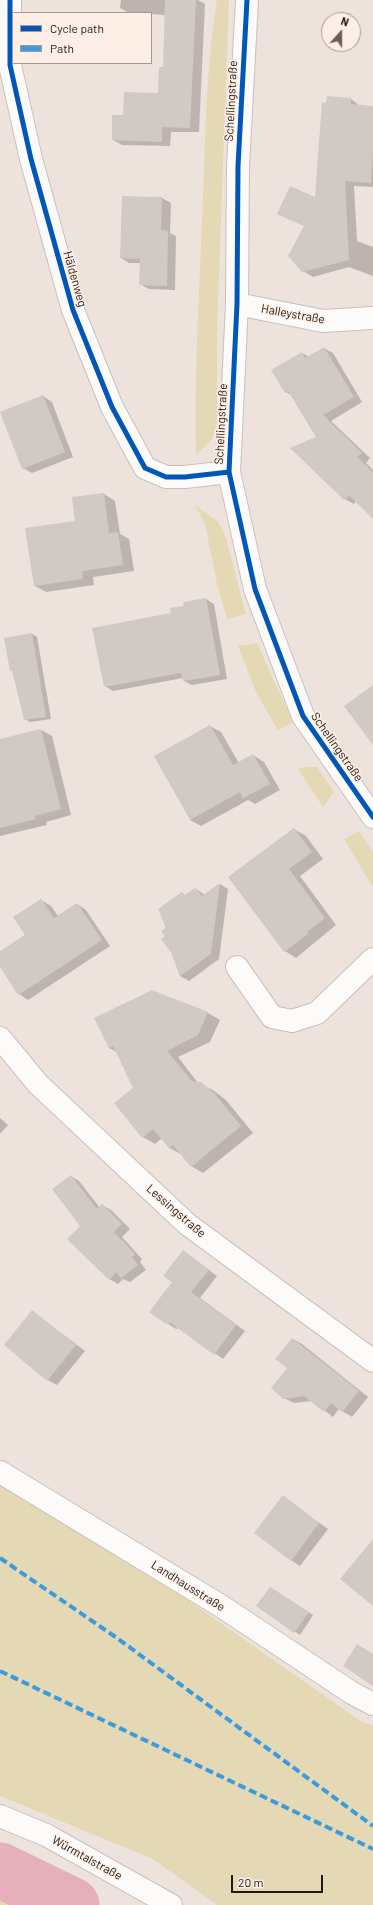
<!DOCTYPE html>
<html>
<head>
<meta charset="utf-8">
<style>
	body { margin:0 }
	#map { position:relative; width:373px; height:1905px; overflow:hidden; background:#ede2dc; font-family:Barlow,sans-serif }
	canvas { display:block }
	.legend { position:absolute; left:12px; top:12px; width:140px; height:52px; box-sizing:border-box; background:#feefe6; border:1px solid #a59992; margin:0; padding:5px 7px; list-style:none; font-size:12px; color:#1f1915 }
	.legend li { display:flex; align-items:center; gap:8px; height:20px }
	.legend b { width:20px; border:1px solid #a59992 }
	.north { position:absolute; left:321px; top:12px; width:40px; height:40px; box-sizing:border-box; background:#feefe6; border:1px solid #a59992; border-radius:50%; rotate:21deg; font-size:11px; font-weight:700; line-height:16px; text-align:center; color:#1f1915 }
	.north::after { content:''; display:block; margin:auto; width:14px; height:18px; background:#675f5b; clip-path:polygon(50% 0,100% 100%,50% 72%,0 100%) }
	.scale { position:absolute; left:231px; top:1875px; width:92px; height:18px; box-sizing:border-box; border:2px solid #1f1915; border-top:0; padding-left:5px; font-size:12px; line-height:14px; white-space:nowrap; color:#1f1915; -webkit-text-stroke:3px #feefe6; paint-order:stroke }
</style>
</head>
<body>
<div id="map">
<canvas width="373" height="1905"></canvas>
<ul class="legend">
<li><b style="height:5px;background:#0057b8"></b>Cycle path</li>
<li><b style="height:5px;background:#3c9bdf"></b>Path</li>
</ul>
<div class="north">N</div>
<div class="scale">20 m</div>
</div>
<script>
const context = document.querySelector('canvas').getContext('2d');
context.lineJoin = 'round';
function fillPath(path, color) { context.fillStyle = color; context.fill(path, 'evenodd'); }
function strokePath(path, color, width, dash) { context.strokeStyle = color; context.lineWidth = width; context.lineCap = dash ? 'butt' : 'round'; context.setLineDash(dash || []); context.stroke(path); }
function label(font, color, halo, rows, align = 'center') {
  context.font = font + ' Barlow,sans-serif'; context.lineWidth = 3; context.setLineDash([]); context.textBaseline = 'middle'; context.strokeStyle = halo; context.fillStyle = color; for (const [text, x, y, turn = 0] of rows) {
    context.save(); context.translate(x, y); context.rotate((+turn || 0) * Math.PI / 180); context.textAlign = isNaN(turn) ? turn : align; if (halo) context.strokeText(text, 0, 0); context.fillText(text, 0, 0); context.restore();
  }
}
fillPath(new Path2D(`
	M217 0H229L217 328V424L212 439 196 455C194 369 200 282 203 196 206 131 206 64 217 0Z
	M195 505 218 522 225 535 246 614 227 619 217 584 205 524Z
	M257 643 293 722 278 730 256 692 238 646Z
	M306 767H317L334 792 323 807 298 769Z
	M359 831 373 852V887L344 839Z
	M0 1482 125 1556 359 1720 373 1726V1905H217L153 1859 0 1796Z
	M0 1881 48 1905H0Z`), '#e4d9b4');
fillPath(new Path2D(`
	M121 0H198L205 4 199 132H171L170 146 122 145 113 140 124 116 159 94 164 68 166 15 129 13 120 8Z
	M351 99 360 106 373 107V187L354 186 357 241 373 247V276L349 267 313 277 303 271 305 226 288 219 316 199 327 104Z
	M123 197 162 198 171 203 170 233 176 236 175 290 149 289 140 284V263H129L121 258Z
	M324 348 333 353 362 402 331 421 370 458 366 463 373 470V516L356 501 354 504 345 499 317 438 291 395 286 392 302 353 309 357Z
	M43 396 52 402 73 457 32 473 23 468Z
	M104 494 115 501 120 534 129 539 134 571 93 577 94 585 46 592 35 586 76 521Z
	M206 599 214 604 227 679 192 685 184 681 183 678 113 691 105 686 172 614 185 607Z
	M32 634 37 637 51 719 30 722 25 719 14 672 11 670Z
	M210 726 221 732 239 763 253 755 264 762 280 790 255 804 248 800 201 826 190 820Z
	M41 730 52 736 71 815 46 822 47 825 0 836V740Z
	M294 829 306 836 323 859 300 876 336 925 296 958 285 951 229 877Z
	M220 884 228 889 219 959 189 981 180 976 166 936 167 928 186 896 196 889 205 895Z
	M41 900 51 906 58 916 77 904 86 910 110 946 28 1000 19 994 0 965V953L26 935Z
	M152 991 208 1013 220 1020 210 1042 178 1057 198 1083 213 1090 226 1100 253 1133 203 1173 191 1166 181 1154 169 1148 162 1138 155 1144 143 1137 135 1088 117 1052 109 1048Z
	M0 1118 8 1125 0 1134Z
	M71 1176 79 1181 100 1208 102 1205 111 1210 130 1229 122 1237 142 1259 140 1262 146 1270 130 1282 123 1279 118 1284 109 1279 82 1226Z
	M184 1251 217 1276 200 1298 245 1331 223 1359 179 1328 176 1329 167 1323 173 1282Z
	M32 1311 85 1351 57 1385 48 1380Z
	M293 1339 302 1344 368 1397 352 1417 339 1409 333 1417 312 1401 294 1403 284 1398Z
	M283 1497 328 1529 300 1566 291 1560Z
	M276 1591 313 1615 300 1635 258 1606Z`), '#0003');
strokePath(new Path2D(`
	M0 1870 72 1905`), '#e5b0bb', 55);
fillPath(new Path2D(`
	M165 0H196L190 128 162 127V142L112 140V115H123L124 92 158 93 159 67H163Z
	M327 96 351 98V104L373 106V151L371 183 345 181 349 260 302 272 288 256 304 226 277 214 290 186 315 197 322 102 326 103Z
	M122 196 162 197 161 230 168 231 167 286 139 285 140 259 120 258Z
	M324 347 354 397 323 415 362 453 357 457 373 472V519L349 495 344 500 290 448 316 437 288 391 285 393 271 370 302 352 305 358Z
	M43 395 65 452 22 469 0 412Z
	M104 493 109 533 118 532 123 565 82 571 83 579 34 586 25 528 75 521 72 497Z
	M206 598 220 675 183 681 181 673 104 687 92 628 171 613 170 608 184 606 183 602Z
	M32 633 46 717 24 720 12 670 10 671 4 638Z
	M373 685V745L344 706Z
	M210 725 233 765 253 754 270 784 243 798 240 792 190 820 154 756Z
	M41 729 61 809 35 816 36 819 0 828V739Z
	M294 828 312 852 289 869 325 918 307 932 308 934 284 952 228 877Z
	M220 883 211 954 180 976 171 952 161 939 165 936 161 931 166 928 158 909 182 892 185 895 195 888 202 896Z
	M41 899 54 918 77 903 102 940 18 995 0 967V951L25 935 13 917Z
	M152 990 208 1012 198 1035 167 1051 192 1081 201 1082 214 1093 241 1126 191 1167 173 1145 169 1148 153 1129 142 1138 114 1103 133 1088 113 1046 109 1048 94 1018Z
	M71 1175 97 1209 102 1204 122 1224 114 1232 135 1254 132 1257 138 1265 121 1278 116 1272 109 1280 67 1239 80 1226 52 1189Z
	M183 1250 209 1270 191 1292 236 1325 214 1355 171 1323 166 1324 149 1312 172 1282 163 1276Z
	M32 1310 76 1345 47 1381 4 1345Z
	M292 1338 359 1391 342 1412 331 1403 324 1412 304 1396 283 1399 271 1388 287 1368 275 1359Z
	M283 1495 319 1523 291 1561 254 1533Z
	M373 1539V1606L340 1579Z
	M270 1587 309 1612 294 1633 256 1606Z
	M357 1644 373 1654V1686L343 1666Z`), '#d1c9c5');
const minor = new Path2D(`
	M10 0V65L31 159 73 310 112 407 145 468 166 477H185L229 472
	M247 0 238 166 237 304 229 472 255 589 303 716 373 817
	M237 304 323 321 373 318
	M237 967 272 1017 292 1021 317 1013 373 959
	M0 1038 38 1084 187 1224 373 1361
	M0 1472 221 1606 352 1693 373 1704`);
const secondary = new Path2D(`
	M0 1816 46 1835 171 1905`);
strokePath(minor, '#c9c0bc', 24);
strokePath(secondary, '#c9c0bc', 24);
strokePath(minor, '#fcfbfa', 22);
strokePath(secondary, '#fcfbfa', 22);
strokePath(new Path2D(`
	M0 1558 117 1638 373 1826
	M0 1671 373 1849`), '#3c9bdf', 4, [8, 4]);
strokePath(new Path2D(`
	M10 0V65L31 159 73 310 112 407 145 468 166 477H185L229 472
	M247 0 238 166 237 304 229 472 255 589 303 716 373 817`), '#0057b8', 5);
label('12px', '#1f1915', '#feefe6', [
	["Schellingstraße",231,101,-87],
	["Häldenweg",75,279,74],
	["Halleystraße",293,314,10],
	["Schellingstraße",221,424,-87],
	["Schellingstraße",337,747,55],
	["Lessingstraße",176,1211,41],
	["Landhausstraße",188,1586,32],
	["Würmtalstraße",87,1858,29]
]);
</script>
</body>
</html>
